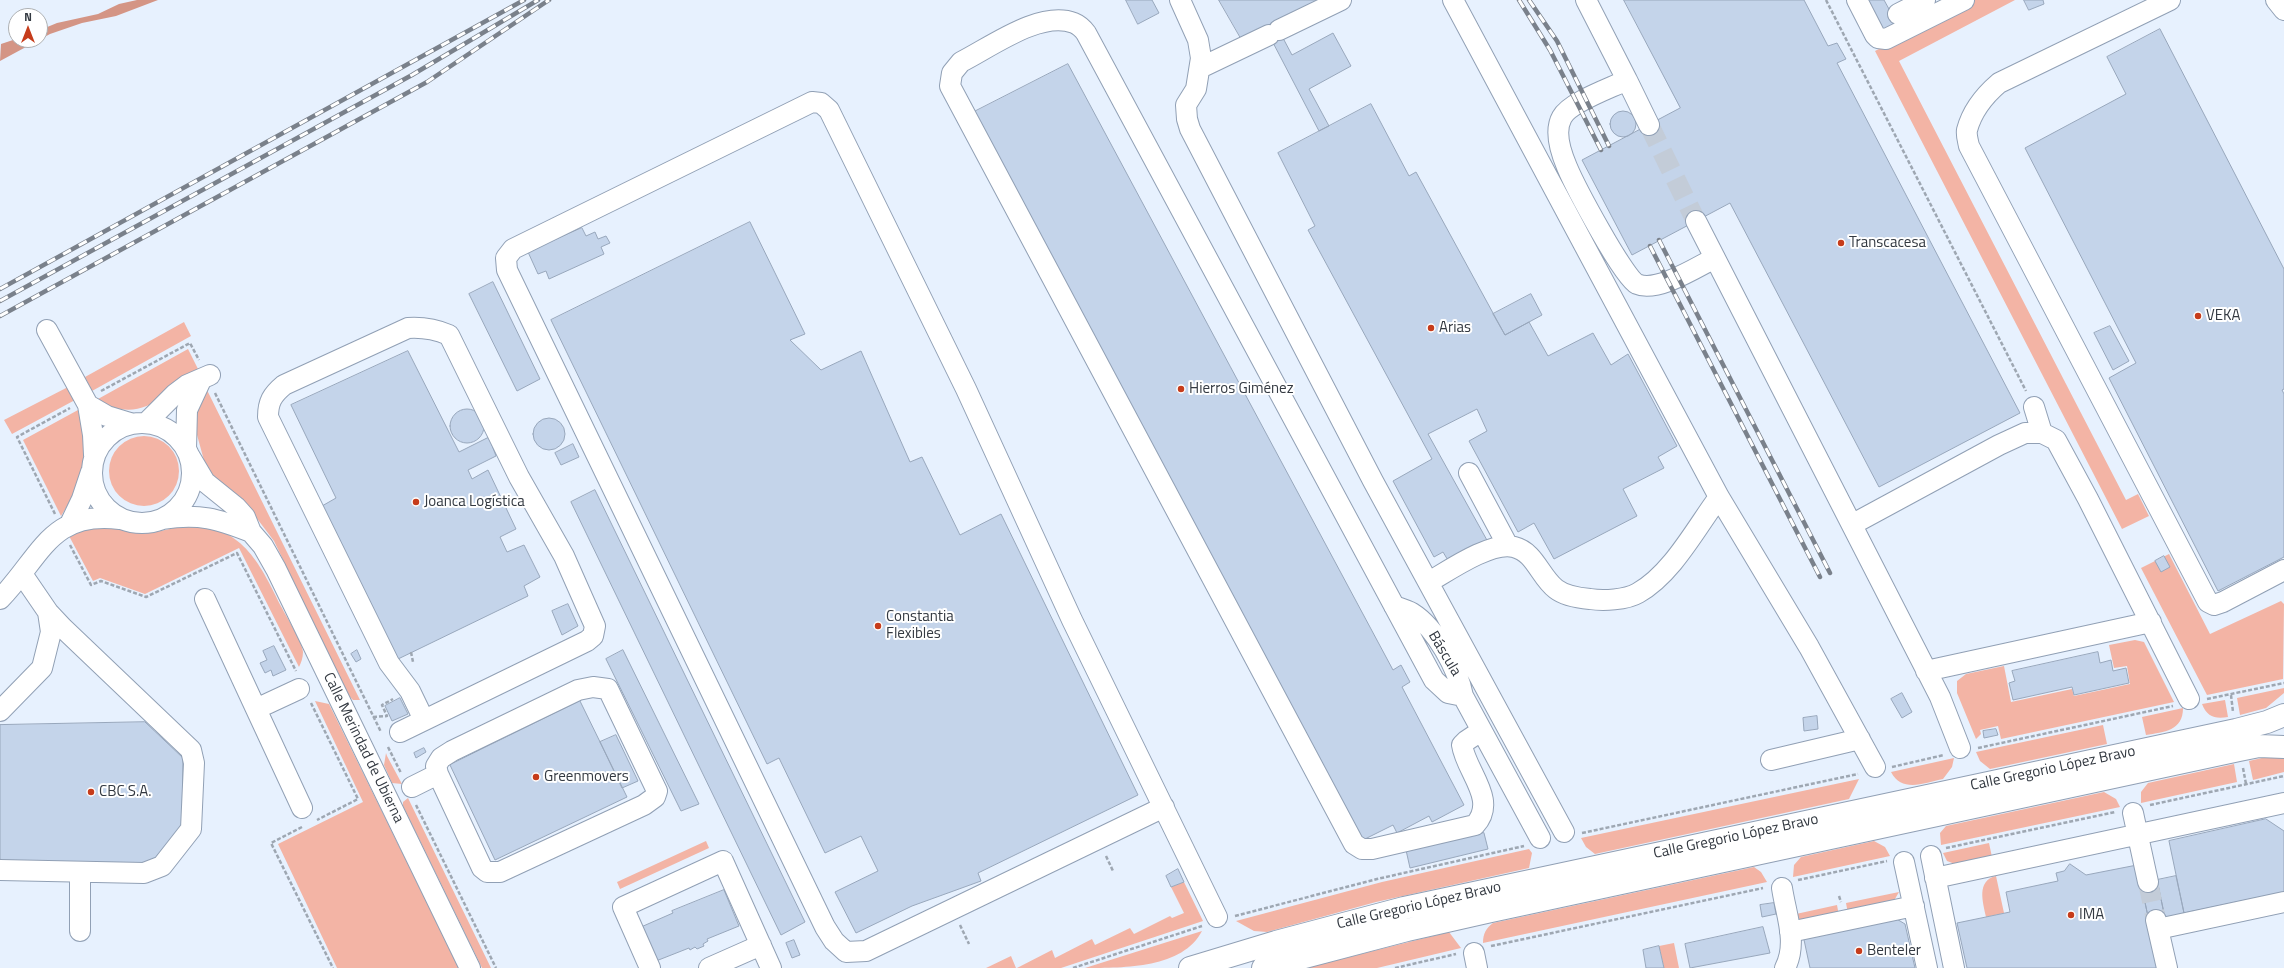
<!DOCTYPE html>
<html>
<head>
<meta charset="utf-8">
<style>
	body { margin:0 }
	#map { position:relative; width:2284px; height:968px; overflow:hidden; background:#e7f1fe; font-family:"Titillium Web",sans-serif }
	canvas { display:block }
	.north { position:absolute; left:8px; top:8px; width:40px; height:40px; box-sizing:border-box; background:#fff; border:1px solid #adb0b3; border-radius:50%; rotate:0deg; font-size:11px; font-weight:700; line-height:16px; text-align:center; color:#333941 }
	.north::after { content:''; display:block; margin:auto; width:14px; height:18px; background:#c63c1b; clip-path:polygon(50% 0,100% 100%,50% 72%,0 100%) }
</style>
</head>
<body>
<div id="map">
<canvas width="2284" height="968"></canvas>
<div class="north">N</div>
</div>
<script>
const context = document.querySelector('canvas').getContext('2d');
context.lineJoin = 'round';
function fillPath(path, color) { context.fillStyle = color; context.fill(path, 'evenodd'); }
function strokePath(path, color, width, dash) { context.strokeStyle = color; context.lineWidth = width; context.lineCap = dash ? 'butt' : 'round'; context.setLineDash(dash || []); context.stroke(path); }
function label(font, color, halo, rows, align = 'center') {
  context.font = font + ' "Titillium Web",sans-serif'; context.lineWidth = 4; context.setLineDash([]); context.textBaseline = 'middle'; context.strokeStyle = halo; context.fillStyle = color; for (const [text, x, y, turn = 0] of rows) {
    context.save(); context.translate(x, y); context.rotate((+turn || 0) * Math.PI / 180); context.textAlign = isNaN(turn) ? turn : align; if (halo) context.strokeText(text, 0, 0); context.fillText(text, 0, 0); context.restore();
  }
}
fillPath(new Path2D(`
	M1975 0H2015L1899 61 2126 500 2138 494 2149 516 2122 529 1875 51Z
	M184 322 191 336 92 391 85 377Z
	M188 349 199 371C166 394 138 427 98 399Z
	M68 387 75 400 12 434 4 420Z
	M206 388 360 700H353L349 696 274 541 246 504 211 474 205 464 194 424 199 398Z
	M78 410 85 444 80 485 61 516 23 440Z
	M109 471a35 35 0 1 1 70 0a35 35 0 1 1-70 0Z
	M111 526C124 529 135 534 149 533 162 532 175 526 188 526 243 524 261 566 282 608 287 618 303 643 303 652 303 658 301 663 299 667L239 548 145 594 100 578 93 581 68 534 82 528Z
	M2169 554 2210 634 2281 601 2284 604 2283 679 2207 695 2141 568Z
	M2135 640 2144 642 2174 702 2001 739 1998 726 1980 730 1981 734 1976 739 1957 693V681L1966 674 2004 666 2011 702 2072 689 2074 696 2130 684 2127 666 2114 668 2109 645Z
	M2284 688V693L2266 708 2240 715 2237 698Z
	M2225 700 2228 717C2215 719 2207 717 2202 704Z
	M315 701 329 704 459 968H337L278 844 363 802Z
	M2183 708C2183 731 2164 732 2146 735L2142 717Z
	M2103 725 2107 744 1990 769 1980 761 1976 752Z
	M386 753 387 756 402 784 392 783 384 765Z
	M2266 757 2284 758V772L2253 780 2249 761Z
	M1954 758 1952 767 1943 779C1924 783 1902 793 1891 772Z
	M2234 764 2237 782 2141 803V792L2148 783Z
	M1859 779 1849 799 1595 854 1586 847 1581 838Z
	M2104 792 2116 799 2120 807 1941 845 1940 833 1946 826Z
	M408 798 491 968H482L403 806V802Z
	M706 841 709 848 620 889 617 882Z
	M1874 841 1885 847 1890 856 1793 877 1794 865 1801 857Z
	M1989 843 1992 857 1955 864 1947 861 1943 853Z
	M1529 849 1532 853 1529 868 1376 902 1267 932 1254 931 1236 921 1382 882Z
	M1754 867 1761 872 1767 882 1483 943C1483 934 1486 928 1493 923Z
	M1996 876 2004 913 1986 917C1983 902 1976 881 1996 876Z
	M1184 882 1203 921 1061 968H1017L1052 950 1055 958 1092 939 1095 945 1130 928 1134 934 1170 916 1172 918 1184 913 1171 887Z
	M1899 892 1892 904 1848 914 1846 903Z
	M1837 905 1839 916 1799 921 1796 914Z
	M1202 931C1183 968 1125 968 1085 968Z
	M1449 932 1461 948 1377 968H1305Z
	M1674 943 1679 968H1664L1659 946Z
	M1011 956 1016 968H986Z`), '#f3b4a5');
fillPath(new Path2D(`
	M137 0H158L116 16 82 23 50 34 0 61 1 44 16 39 40 40V30L57 23 98 14 119 4Z`), '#d49585');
const building = new Path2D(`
	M1126 0H1152L1159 13 1138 24Z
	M1219 0H1319L1275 23 1292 55 1333 33 1351 66 1309 89 1329 126 1319 131 1269 35 1242 40Z
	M1624 0H1804L1828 46 1837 43 1846 59 1837 63 2020 413 1879 487 1730 203 1632 255 1582 160 1680 108Z
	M1870 0H1884L1900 29 1880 33 1865 3Z
	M2024 0H2043L2044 4 2029 10Z
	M2160 29 2284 269V389L2282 390 2284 394V557L2218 591 2109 378 2136 363 2025 148 2126 94 2107 57Z
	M1068 64 1393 670 1401 665 1410 682 1402 687 1464 805 1432 822 1429 816 1397 833 1393 825 1361 841 972 113Z
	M1371 104 1409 176 1416 172 1505 335 1529 322 1548 356 1593 333 1611 365 1628 354 1677 446 1658 457 1664 468 1623 489 1637 516 1554 559 1534 523 1518 532 1469 441 1487 431 1477 409 1428 434 1488 542 1449 562 1443 552 1434 557 1393 481 1432 459 1308 230 1315 226 1278 153Z
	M1610 124a13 13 0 1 1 26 0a13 13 0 1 1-26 0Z
	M750 222 805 334 790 340 821 370 861 351 910 462 922 457 960 535 1001 514 1138 795 978 873 981 881 912 906 856 933 835 892 878 871 861 836 825 853 779 758 767 764 551 320Z
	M582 228 586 236 595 232 598 239 606 236 610 243 601 247 604 254 549 279 546 271 538 274 528 252Z
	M493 282 540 379 517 391 469 294Z
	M1531 294 1542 315 1505 335 1493 314Z
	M2110 326 2129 361 2113 370 2094 333Z
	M408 351 459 452 489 437 496 456 468 470 472 479 488 470 516 529 500 537 507 552 524 545 540 577 524 586 528 596 396 660 322 506 336 498 291 405Z
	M450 426a17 17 0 1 1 34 0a17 17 0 1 1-34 0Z
	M533 434a16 16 0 1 1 32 0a16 16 0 1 1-32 0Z
	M573 444 579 457 561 465 555 453Z
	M595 490 805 922 781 935 571 502Z
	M2164 556 2170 567 2161 572 2155 561Z
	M568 604 578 626 562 635 552 611Z
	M274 646 286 670 273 676 271 670 265 673 260 663 267 660 263 651Z
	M357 650 361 659 356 662 351 654Z
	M623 650 699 804 681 811 606 659Z
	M2098 652 2100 663 2111 660 2113 671 2126 668 2129 683 2074 695 2072 687 2013 700 2009 683 2015 681 2012 671Z
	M1902 693 1912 712 1902 718 1891 699Z
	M400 698 408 714 392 721 385 706Z
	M580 701 627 797 495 860 450 765Z
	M1817 716 1818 729 1804 731 1803 718Z
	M145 722 183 758 182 826 151 863 4 862 0 859V725Z
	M1996 729 1998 735 1984 738 1983 731Z
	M616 735 638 781 622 788 600 742Z
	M424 748 426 752 416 758 414 753Z
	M2266 819 2284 831V892L2184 913 2169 841Z
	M1484 833 1488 849 1410 868 1406 850Z
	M2070 864 2086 875 2137 865 2159 968H1967L1957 923 2010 912 2006 892 2058 881 2056 873 2064 871Z
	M1178 869 1184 882 1171 887 1166 876Z
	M2176 876 2184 913 2165 918 2157 880Z
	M2157 880 2165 918 2149 921 2141 884Z
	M724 890 739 926 707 939 708 941 703 944 704 946 697 949 695 947 690 950 689 948 656 961 641 927 673 913 672 911Z
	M1774 903 1776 914 1762 917 1760 905Z
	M1895 918 1905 924 1915 968H1810L1803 935Z
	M1763 927 1770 953 1690 968 1685 944Z
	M794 940 800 955 792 958 786 943Z
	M1659 946 1664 968H1646L1643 950Z`);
fillPath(building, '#c4d4ea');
strokePath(building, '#98a7bc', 1);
strokePath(new Path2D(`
	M1649 125 1696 221
	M2148 882 2156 920`), '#c3ccd8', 20, [20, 10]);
const minor = new Path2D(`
	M1180 0 1198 40 1201 58 1196 89 1186 105 1187 119 1190 129 1373 481 1564 832
	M1453 0 1719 497 1809 647 1875 767
	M1586 0 1627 80C1611 88 1570 102 1562 117 1554 131 1561 153 1567 167 1575 186 1623 277 1637 284 1657 293 1697 267 1715 258
	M1857 0 1875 35 1878 38 1886 39 1964 0
	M2170 0 1999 83C1985 95 1972 111 1967 130 1966 135 1968 141 1969 146L2208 602 2214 605 2223 602 2284 570
	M2276 0 2284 10
	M1898 14 1925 0
	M1279 30 1341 0
	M1200 68 1269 35
	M1627 80 1649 125
	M1696 221 1940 697 1960 748
	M47 330 88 405 93 435 94 455
	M88 405 107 416 130 423
	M2034 407 2042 433
	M147 422 175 394 187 385 210 375
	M92 473a50 50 0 1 1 100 0a50 50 0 1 1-100 0Z
	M186 449 187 410 201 380
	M189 455 205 482 236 507 245 517 251 532 263 546 276 569 470 968
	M1469 473 1508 546
	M163 519C199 513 218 519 251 532
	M70 524 82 499 91 472
	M1853 524 1999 445 2025 433H2042L2056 440 2088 499 2189 699
	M1429 582C1448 571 1491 541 1514 547 1535 552 1540 577 1556 589 1565 596 1579 598 1590 599 1603 601 1626 600 1638 593 1672 574 1696 528 1719 497
	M0 599C41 557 50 510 120 519
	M205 599 256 709
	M1394 606C1400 608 1407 610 1412 613 1436 628 1458 669 1463 696
	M1926 671 2151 622
	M593 687 608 689 657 791 655 797 644 805 500 872H487L482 868 438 774 436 766 441 758 452 751 578 690Z
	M299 689 256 709 302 808
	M0 711 42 668 51 632 48 612
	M1481 731 1466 741 1462 745C1466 772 1498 800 1475 825L1372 849H1362L1354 844 950 86 952 73 961 62C991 47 1040 10 1074 23 1079 25 1083 29 1086 33L1434 680 1448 693 1463 696 1540 838
	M400 732 587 641 593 636 595 626 564 556 519 477 449 335C435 329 423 327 408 328L284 385C272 395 268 402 268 417L389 663 410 691 424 720
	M1771 760 1860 739
	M412 787 438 774
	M1164 807 866 951 846 952 834 941 825 927 507 270 506 258 513 249 812 102 821 103 829 110 966 389 1072 620 1217 917
	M2133 813 2148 882
	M1931 856 1954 968
	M1904 862 1927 968
	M0 870 144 873 162 866 191 829 194 763 191 750 63 628 48 612 22 574
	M1935 878 2284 803
	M1782 888C1786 915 1798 943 1785 968
	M2156 920 2167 968
	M2158 929 2284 902
	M80 931V873
	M1790 932 1914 906
	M1474 953 1477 968
	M650 968 623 907 723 861 771 968
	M709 968 761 945`);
const major = new Path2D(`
	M1190 968 1276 942 1404 908 2236 730 2267 722 2284 715
	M1263 968 1407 930 1491 911 2239 750 2259 746 2284 747`);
strokePath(minor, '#91a0b5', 22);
strokePath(major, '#91a0b5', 24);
strokePath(new Path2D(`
	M1826 0 2026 391
	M101 391 190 343 199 360
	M215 393 381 732
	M55 514 17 437 70 408
	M70 545 91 585 101 581 146 597 237 553 296 671
	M411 652 413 662
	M2231 695 2233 712
	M2207 699 2284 683
	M311 703 358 799 317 820
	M373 717 387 716 382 705 393 699
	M388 747 401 773
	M1978 748 2173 706
	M1892 767 1944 755
	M2243 768 2246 784
	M416 805 496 968
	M2150 805 2284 776
	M302 827 271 843 333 968
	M1582 833 1858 774
	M1946 848 2115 812
	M1106 856 1113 871
	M1798 880 1887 861
	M1839 896 1841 902
	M1235 916 1377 879 1524 846
	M960 925 969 944
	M1491 946 1763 888
	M1073 968 1202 926
	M1395 968 1456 954`), '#9ea7b2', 2.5, [4, 2]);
strokePath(minor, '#fff', 20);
strokePath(major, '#fff', 22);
const rail = new Path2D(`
	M1519 0 1550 50 1601 150
	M1529 0 1557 41 1609 146
	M1659 240 1830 573
	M1650 246 1820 577
	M0 289 524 0
	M0 301 412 75 538 0
	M0 316 427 82 549 0`);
strokePath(rail, '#7a818b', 4.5);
strokePath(rail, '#fff', 3, [9]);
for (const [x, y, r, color] of [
	[1841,243,4,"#c63c1b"],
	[2198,316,4,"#c63c1b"],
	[1431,328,4,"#c63c1b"],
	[1181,389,4,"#c63c1b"],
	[416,502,4,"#c63c1b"],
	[878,626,4,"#c63c1b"],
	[536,777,4,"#c63c1b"],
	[91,792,4,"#c63c1b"],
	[2071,915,4,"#c63c1b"],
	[1859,951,4,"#c63c1b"]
]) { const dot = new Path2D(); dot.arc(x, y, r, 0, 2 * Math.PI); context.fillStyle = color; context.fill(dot); strokePath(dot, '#fff', 1.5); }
label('15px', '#333941', '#fff', [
	["Transcacesa",1849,243],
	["VEKA",2206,316],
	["Arias",1439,328],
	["Hierros Giménez",1189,389],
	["Joanca Logística",424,502],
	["Constantia",886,617],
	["Flexibles",886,634],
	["Greenmovers",544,777],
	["CBC S.A.",99,792],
	["IMA",2079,915],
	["Benteler",1867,951]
], 'left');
label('15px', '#333941', '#fff', [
	["Báscula",1444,654,59],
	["Calle Merindad de Ubierna",363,748,64],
	["Calle Gregorio López Bravo",2053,769,-12],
	["Calle Gregorio López Bravo",1736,837,-12],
	["Calle Gregorio López Bravo",1419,906,-13]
]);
</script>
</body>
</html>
